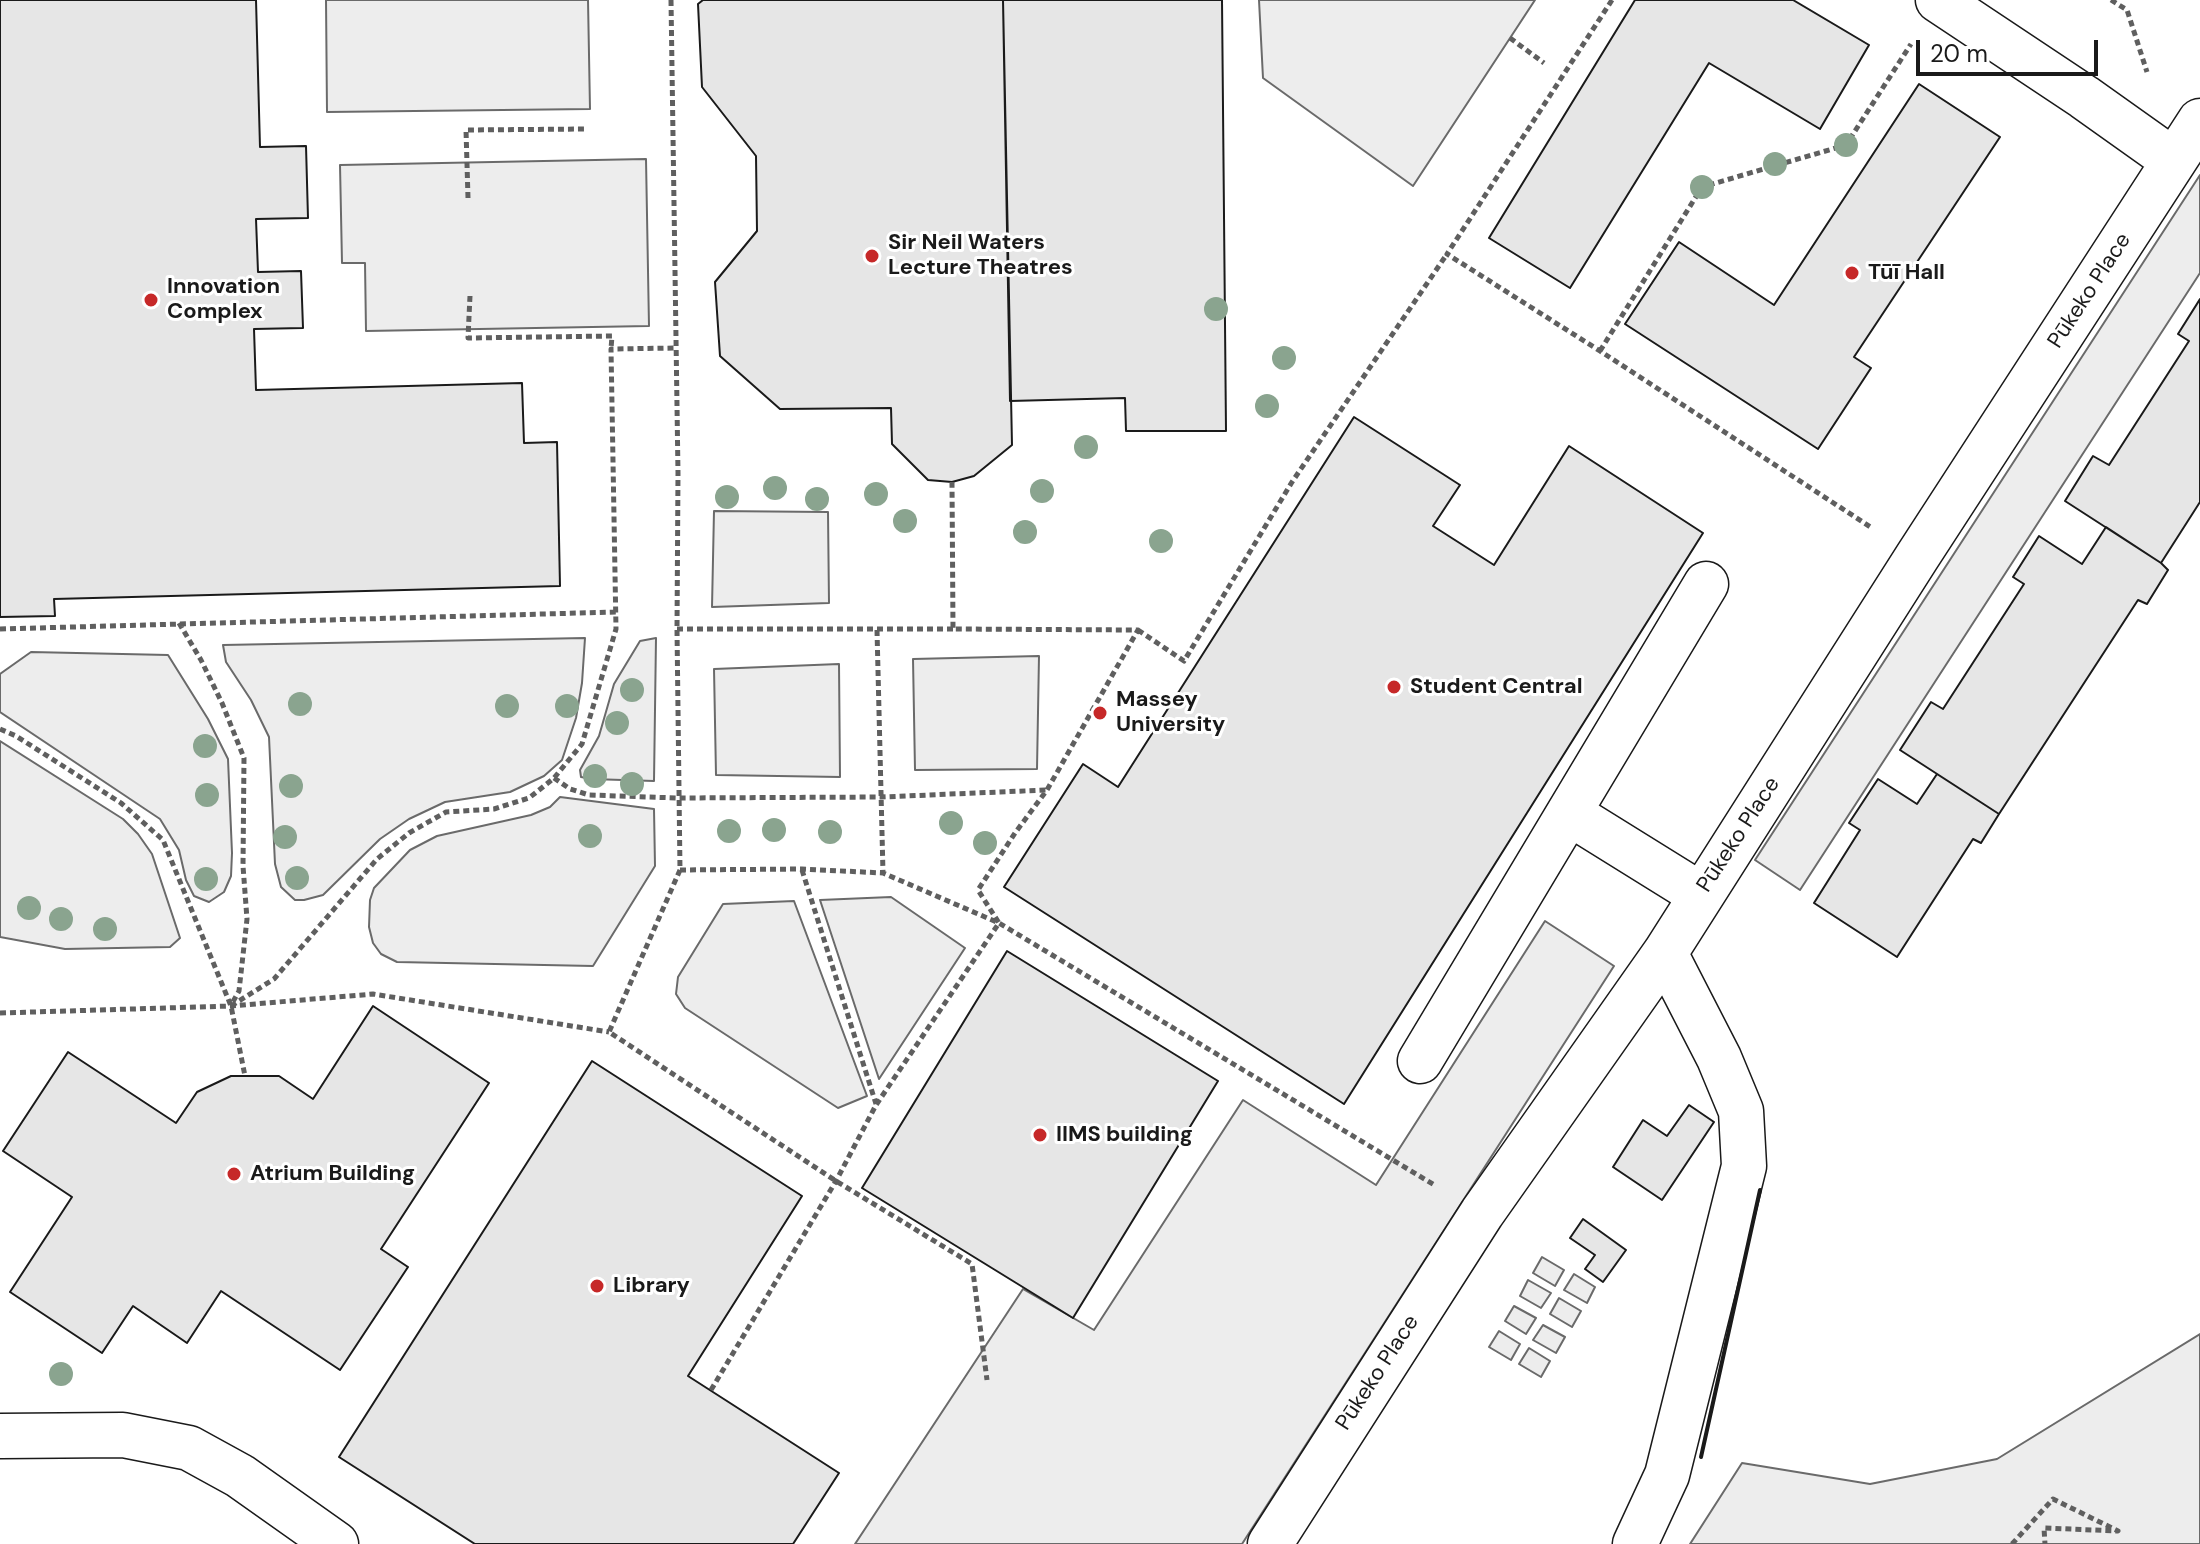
<!DOCTYPE html>
<html>
<head>
<meta charset="utf-8">
<style>
	body { margin:0 }
	#map { position:relative; width:2200px; height:1544px; overflow:hidden; background:#fff; font-family:"DM Sans",sans-serif }
	canvas { display:block }
	.scale { position:absolute; left:1916px; top:40px; width:182px; height:36px; box-sizing:border-box; border:4px solid #1a1a1a; border-top:0; padding-left:10px; font-size:24px; line-height:28px; white-space:nowrap; color:#1a1a1a; -webkit-text-stroke:6px #fff; paint-order:stroke }
</style>
</head>
<body>
<div id="map">
<canvas width="2200" height="1544"></canvas>
<div class="scale">20 m</div>
</div>
<script>
const context = document.querySelector('canvas').getContext('2d');
context.lineJoin = 'round';
function fillPath(path, color) { context.fillStyle = color; context.fill(path, 'evenodd'); }
function strokePath(path, color, width, dash) { context.strokeStyle = color; context.lineWidth = width; context.lineCap = dash ? 'butt' : 'round'; context.setLineDash(dash || []); context.stroke(path); }
function label(font, color, halo, rows, align = 'center') {
  context.font = font + ' "DM Sans",sans-serif'; context.lineWidth = 6; context.setLineDash([]); context.textBaseline = 'middle'; context.strokeStyle = halo; context.fillStyle = color; for (const [text, x, y, turn = 0] of rows) {
    context.save(); context.translate(x, y); context.rotate((+turn || 0) * Math.PI / 180); context.textAlign = isNaN(turn) ? turn : align; if (halo) context.strokeText(text, 0, 0); context.fillText(text, 0, 0); context.restore();
  }
}
const built = new Path2D(`
	M326 0H588L590 109 327 112Z
	M1259 0H1535L1413 186 1263 78Z
	M646 159 649 326 366 331 365 263H342L340 165Z
	M2200 175V273L1800 890 1755 860Z
	M714 511 828 512 829 603 712 607Z
	M585 638 582 683 576 718 562 760 544 776 510 792 445 802 409 819 380 839 323 895 304 900H295L281 887 275 864 269 737 251 700 226 662 223 645Z
	M656 638 654 781 591 779 581 777 580 770 599 736 614 684 640 641Z
	M31 652 168 655 208 719 228 759 232 853 231 876 224 892 209 902 194 896 186 880 179 850 160 819 0 712V674Z
	M1039 656 1037 769 915 770 913 659Z
	M839 664 840 777 716 775 714 669Z
	M0 741 123 819 138 834 152 854 180 938 170 947 65 949 0 937Z
	M560 797 654 809 655 866 593 966 397 962 381 954 373 943 369 927 370 900 374 888 410 850 437 836 531 815 550 807Z
	M891 897 965 948 879 1079 820 900Z
	M794 901 867 1096 838 1108 685 1008 676 994 678 977 723 904Z
	M1545 921 1614 966 1242 1544H855L1023 1289 1094 1330 1243 1100 1376 1185Z
	M1542 1257 1564 1270 1555 1286 1533 1273Z
	M1574 1274 1595 1287 1587 1303 1564 1290Z
	M1528 1280 1551 1293 1541 1308 1520 1296Z
	M1559 1298 1581 1311 1572 1327 1550 1314Z
	M1514 1306 1536 1318 1526 1334 1505 1321Z
	M1543 1325 1565 1337 1556 1353 1533 1340Z
	M1499 1331 1520 1344 1511 1360 1489 1347Z
	M2200 1334V1544H1690L1742 1463 1870 1484 1997 1459Z
	M1529 1348 1550 1361 1541 1377 1519 1364Z`);
fillPath(built, '#ededed');
strokePath(built, '#6a6a6a', 2);
const building = new Path2D(`
	M0 0H256L260 147 306 146 308 218 256 219 258 272 301 271 303 328 254 329 256 390 522 383 524 443 557 442 560 586 54 599 55 616 0 617Z
	M703 0H1003L1012 445 974 476 952 482 928 480 892 444 891 408 780 409 720 356 715 282 757 231 756 156 702 87 698 4Z
	M1003 0H1222L1226 431H1126L1125 398 1010 401Z
	M1635 0H1793L1869 45 1820 129 1709 63 1570 288 1489 238Z
	M1919 84 2000 137 1854 357 1871 368 1818 449 1625 324 1679 242 1774 305Z
	M2200 299V502L2161 563 2065 501 2093 456 2109 465 2189 341 2178 334Z
	M1354 417 1460 485 1433 526 1494 565 1569 446 1703 533 1344 1104 1004 887 1083 764 1118 787Z
	M2106 527 2161 563 2168 570 2147 604 2138 600 1999 814 1900 750 1931 702 1943 709 2024 584 2013 577 2039 536 2082 564Z
	M1937 774 1999 814 1981 843 1973 839 1897 957 1814 903 1860 830 1849 823 1878 779 1917 804Z
	M1007 951 1218 1081 1073 1318 862 1188Z
	M373 1006 489 1083 381 1249 408 1267 340 1370 221 1291 187 1343 133 1306 102 1353 10 1292 72 1197 3 1151 68 1052 176 1123 197 1092 231 1076H279L313 1099Z
	M592 1061 802 1196 688 1376 839 1473 793 1544H475L339 1457Z
	M1689 1105 1714 1122 1662 1200 1613 1167 1643 1120 1667 1136Z
	M1583 1219 1626 1250 1603 1282 1585 1269 1595 1255 1570 1238Z`);
fillPath(building, '#e6e6e6');
strokePath(building, '#1a1a1a', 2);
const minor = new Path2D(`
	M1938 0 2084 97 2174 161
	M1569 813 1701 895
	M1420 1061 1706 584
	M0 1436 123 1435 189 1448 240 1476 336 1544
	M1270 1544 1482 1213 1665 953 1917 557 2200 121
	M1635 1544 1667 1475 1744 1166 1741 1111 1719 1058 1665 953`);
strokePath(minor, '#1a1a1a', 47);
strokePath(new Path2D(`
	M671 0 678 473 677 629 680 870 609 1032 836 1181 972 1264 987 1380
	M1612 0 1447 254 1600 351 1872 528
	M2111 0 2127 10 2147 72
	M1510 38 1544 63
	M468 198 466 130 587 129
	M470 296 468 338 612 336 611 349
	M1600 351 1702 187 1846 145 1911 44
	M179 623 201 660 222 703 244 758 243 866 247 919 239 991 231 1005
	M0 629 616 612
	M677 629H953
	M877 630 883 873
	M1138 630 1184 661 1292 482 1447 254
	M0 729 16 736 121 803 163 840 231 1006 245 1076
	M554 778 570 789 589 795 678 798 882 797 1046 790
	M680 870 802 869 883 873 999 923 1436 1186
	M802 870 876 1104
	M231 1006 274 979 377 859 409 833 446 812 494 809 529 798 554 778 582 744 616 629 611 349 676 348
	M0 1013 231 1006 373 994 609 1032
	M711 1390 836 1181 876 1105 999 923 978 890 1015 833 1047 790 1138 630 953 629 952 482
	M2012 1544 2053 1499 2118 1531 2044 1528 2045 1544`), '#5f5f5f', 5, [6, 4]);
strokePath(minor, '#fff', 44);
strokePath(new Path2D(`
	M1701 1457 1760 1190`), '#1a1a1a', 4);
context.fillStyle = '#8aa48f';
for (const [x, y] of [
	[1846,145],
	[1775,164],
	[1702,187],
	[1216,309],
	[1284,358],
	[1267,406],
	[1086,447],
	[775,488],
	[1042,491],
	[876,494],
	[727,497],
	[817,499],
	[905,521],
	[1025,532],
	[1161,541],
	[632,690],
	[300,704],
	[507,706],
	[567,706],
	[617,723],
	[205,746],
	[595,776],
	[632,784],
	[291,786],
	[207,795],
	[951,823],
	[774,830],
	[729,831],
	[830,832],
	[590,836],
	[285,837],
	[985,843],
	[297,878],
	[206,879],
	[29,908],
	[61,919],
	[105,929],
	[61,1374]
]) { context.beginPath(); context.arc(x, y, 12, 0, 2 * Math.PI); context.fill(); }
for (const [x, y, r, color] of [
	[872,256,8,"#c62828"],
	[1852,273,8,"#c62828"],
	[151,300,8,"#c62828"],
	[1394,687,8,"#c62828"],
	[1100,713,8,"#c62828"],
	[1040,1135,8,"#c62828"],
	[234,1174,8,"#c62828"],
	[597,1286,8,"#c62828"]
]) { const dot = new Path2D(); dot.arc(x, y, r, 0, 2 * Math.PI); context.fillStyle = color; context.fill(dot); strokePath(dot, '#fff', 3); }
label('bold 22px', '#1a1a1a', '#fff', [
	["Sir Neil Waters",888,243],
	["Lecture Theatres",888,268],
	["Tūī Hall",1868,273],
	["Innovation",167,287],
	["Complex",167,312],
	["Student Central",1410,687],
	["Massey",1116,700],
	["University",1116,725],
	["IIMS building",1056,1135],
	["Atrium Building",250,1174],
	["Library",613,1286]
], 'left');
label('22px', '#1a1a1a', '#fff', [
	["Pūkeko Place",2090,291,-57],
	["Pūkeko Place",1739,835,-57],
	["Pūkeko Place",1378,1373,-57]
]);
</script>
</body>
</html>
